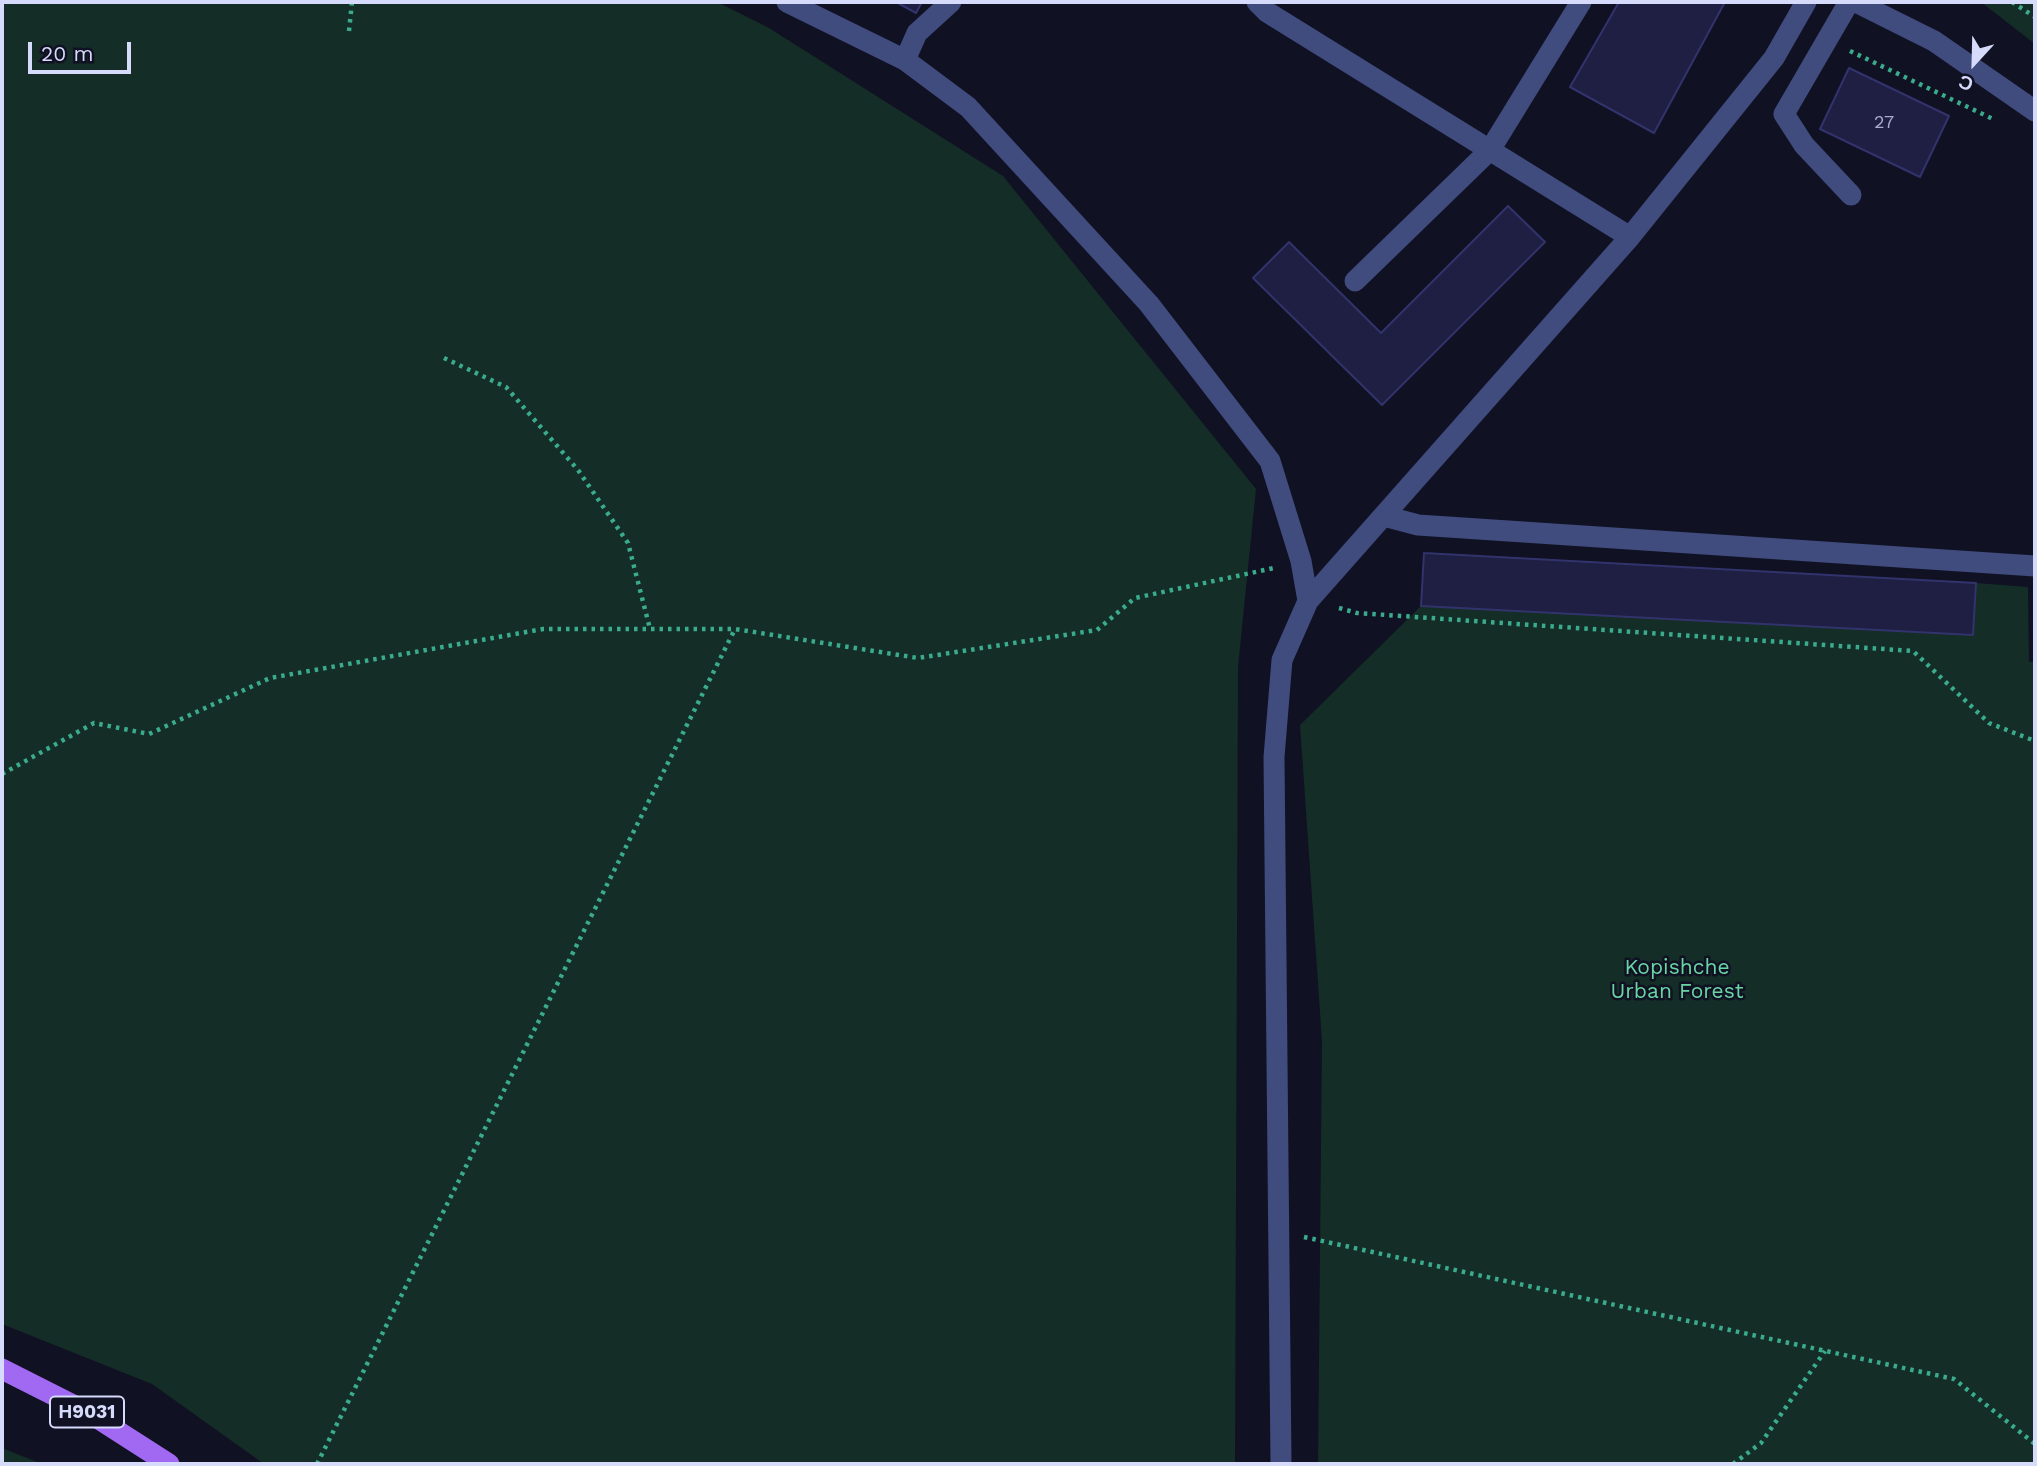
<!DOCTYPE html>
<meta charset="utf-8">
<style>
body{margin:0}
#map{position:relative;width:2037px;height:1466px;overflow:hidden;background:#101123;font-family:"Work Sans",sans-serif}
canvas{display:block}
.frame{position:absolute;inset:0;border:4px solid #d6dafb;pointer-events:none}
.north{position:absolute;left:1939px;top:28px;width:70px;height:70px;-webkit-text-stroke:5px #101123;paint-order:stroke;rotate:202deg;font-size:19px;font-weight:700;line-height:28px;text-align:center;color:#d6dafb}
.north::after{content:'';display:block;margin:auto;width:24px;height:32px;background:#d6dafb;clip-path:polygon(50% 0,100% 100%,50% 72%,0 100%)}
.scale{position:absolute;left:28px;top:42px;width:103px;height:32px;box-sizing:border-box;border:4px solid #d6dafb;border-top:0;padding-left:9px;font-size:21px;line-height:24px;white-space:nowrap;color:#d6dafb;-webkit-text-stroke:5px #101123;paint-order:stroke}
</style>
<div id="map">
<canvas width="2037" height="1466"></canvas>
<div class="frame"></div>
<div class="north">С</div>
<div class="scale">20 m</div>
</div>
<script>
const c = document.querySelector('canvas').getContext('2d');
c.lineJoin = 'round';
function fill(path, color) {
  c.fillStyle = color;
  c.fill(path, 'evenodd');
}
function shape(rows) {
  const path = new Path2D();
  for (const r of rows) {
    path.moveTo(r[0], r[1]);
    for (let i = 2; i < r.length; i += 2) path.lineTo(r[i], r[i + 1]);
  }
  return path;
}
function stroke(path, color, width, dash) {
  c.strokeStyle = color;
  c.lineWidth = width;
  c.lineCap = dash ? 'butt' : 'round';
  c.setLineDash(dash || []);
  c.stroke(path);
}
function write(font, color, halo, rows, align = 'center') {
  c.font = font + ' "Work Sans",sans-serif';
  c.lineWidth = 5;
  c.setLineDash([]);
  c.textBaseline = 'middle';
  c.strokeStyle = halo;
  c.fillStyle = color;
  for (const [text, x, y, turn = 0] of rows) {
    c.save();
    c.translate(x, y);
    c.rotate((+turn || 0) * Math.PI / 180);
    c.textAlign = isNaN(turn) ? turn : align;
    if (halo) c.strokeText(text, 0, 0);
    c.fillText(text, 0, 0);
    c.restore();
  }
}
const green = shape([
 [2,2,717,2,769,28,1003,176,1256,489,1238,667,1235,1464,264,1464,152,1384,2,1324],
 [1981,2,2035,2,2035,44],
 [1976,583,2028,587,2029,662,2035,662,2035,1464,1318,1464,1322,1041,1300,725,1421,606,1973,635],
 [2,1448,42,1464,2,1464]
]);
const building = shape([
 [896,2,922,2,916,13,896,2],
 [1619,2,1725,2,1654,133,1570,87,1619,2],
 [1849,68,1949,116,1920,177,1820,129,1849,68],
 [1508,206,1545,242,1382,405,1253,278,1289,242,1381,333,1508,206],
 [1424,553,1976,583,1973,635,1421,606,1424,553]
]);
const path = shape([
 [2012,2,2035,17],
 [349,31,352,2],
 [1850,51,1993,119],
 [444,358,506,387,578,470,628,543,650,629],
 [1339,608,1357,613,1913,651,1989,723,2035,741],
 [2,774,94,723,149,734,270,678,543,629,735,629,918,658,1097,630,1135,598,1274,568],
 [1304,1237,1954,1379,2035,1444],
 [317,1464,735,629],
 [1733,1464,1761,1443,1825,1351]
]);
const minor = shape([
 [787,2,905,60,968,107,1149,304,1270,461,1301,561,1308,601],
 [1257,2,1267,12,1630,237],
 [1849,2,1784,114,1804,145,1851,195],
 [1856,2,1934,41,2035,111],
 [905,60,917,33,951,2],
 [1355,281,1490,150,1581,2],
 [1384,516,1418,525,2035,566],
 [1281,1464,1274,757,1282,660,1308,601,1630,237,1774,58,1806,2]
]);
const major = shape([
 [2,1369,91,1414,169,1464]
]);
const numberNames = [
 ["27",1884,123]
];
const shields = [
 [87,1412,74]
];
const shieldNames = [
 ["Н9031",87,1412]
];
const parkNames = [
 ["Kopishche",1677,968],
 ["Urban Forest",1677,992]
];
fill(green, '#142d26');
fill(building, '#1e1f42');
stroke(building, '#32336c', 2);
stroke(path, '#3aab8d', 4.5, [3.5, 5]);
stroke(minor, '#404b7e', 21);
stroke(major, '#a168f1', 21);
write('18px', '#a8abcd', null, numberNames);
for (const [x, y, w] of shields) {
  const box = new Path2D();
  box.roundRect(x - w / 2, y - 15.5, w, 31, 5);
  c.fillStyle = '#101123';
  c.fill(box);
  stroke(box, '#d6dafb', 2);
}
write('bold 19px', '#d6dafb', null, shieldNames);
write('21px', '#69d5a3', '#101123', parkNames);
</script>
